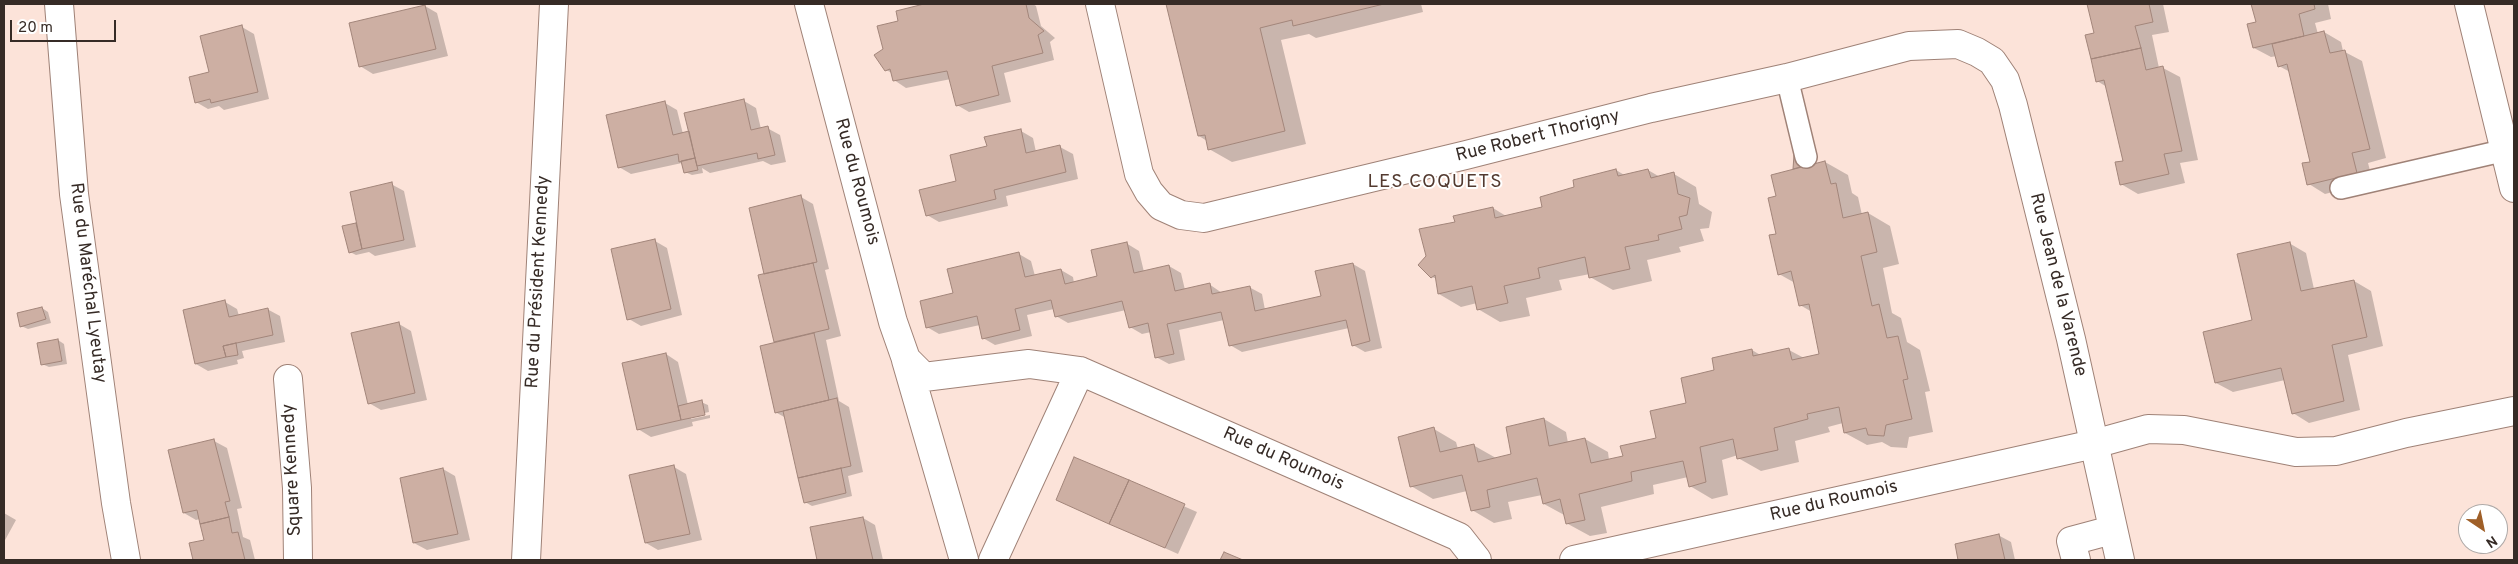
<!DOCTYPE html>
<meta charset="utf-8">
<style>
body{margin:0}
#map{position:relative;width:2518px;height:564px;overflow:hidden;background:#fce3d9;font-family:Overpass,sans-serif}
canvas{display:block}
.frame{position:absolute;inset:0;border:5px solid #362b26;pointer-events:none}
.north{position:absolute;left:2458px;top:504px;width:50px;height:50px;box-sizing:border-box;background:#fff;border:1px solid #afaaa8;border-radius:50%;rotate:146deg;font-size:14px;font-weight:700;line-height:20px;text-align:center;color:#362b26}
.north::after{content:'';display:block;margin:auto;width:18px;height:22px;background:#9f5f28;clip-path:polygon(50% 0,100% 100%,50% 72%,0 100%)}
.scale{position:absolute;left:10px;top:20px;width:106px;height:22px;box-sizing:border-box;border:2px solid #362b26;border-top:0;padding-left:6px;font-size:15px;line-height:18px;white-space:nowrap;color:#362b26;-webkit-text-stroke:4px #fff;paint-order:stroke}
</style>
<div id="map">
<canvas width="2518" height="564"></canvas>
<div class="frame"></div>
<div class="north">N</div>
<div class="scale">20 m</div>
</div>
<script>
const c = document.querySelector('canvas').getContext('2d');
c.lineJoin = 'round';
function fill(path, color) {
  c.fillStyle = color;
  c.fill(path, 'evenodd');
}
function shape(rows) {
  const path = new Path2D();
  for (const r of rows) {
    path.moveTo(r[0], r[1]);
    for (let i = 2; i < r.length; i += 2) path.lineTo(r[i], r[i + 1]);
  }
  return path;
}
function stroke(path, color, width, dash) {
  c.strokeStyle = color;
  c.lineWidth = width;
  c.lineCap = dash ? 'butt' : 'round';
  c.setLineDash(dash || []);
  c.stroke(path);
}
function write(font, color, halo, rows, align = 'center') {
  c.font = font + ' Overpass,sans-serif';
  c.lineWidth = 4;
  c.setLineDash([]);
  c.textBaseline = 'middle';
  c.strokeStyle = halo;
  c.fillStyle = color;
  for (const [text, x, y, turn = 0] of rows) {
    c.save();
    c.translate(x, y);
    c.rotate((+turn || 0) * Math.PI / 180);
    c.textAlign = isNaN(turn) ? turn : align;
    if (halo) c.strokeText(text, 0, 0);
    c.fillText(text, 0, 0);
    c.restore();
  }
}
const shadow = shape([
 [929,4,1033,4,1036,6,1041,26,1055,38,1050,42,1054,60,1004,73,1011,102,969,112,957,105,951,79,906,88,894,80,892,73,886,70,884,50,899,22,897,12],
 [1167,4,1421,4,1423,12,1316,38,1309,34,1281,40,1306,144,1232,162,1209,149,1207,141,1199,136],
 [2088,4,2163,4,2169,32,2152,35,2159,68,2163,68,2180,77,2198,160,2180,163,2185,183,2138,194,2121,184,2124,162,2107,87,2097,81,2095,34],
 [2253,4,2328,4,2331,19,2315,23,2318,34,2324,32,2341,42,2343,51,2362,61,2386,158,2368,163,2373,182,2325,194,2309,184,2312,163,2290,72,2279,66,2277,56,2271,57,2254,48,2257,23],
 [425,6,437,13,448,56,373,74,360,66],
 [242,27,254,34,269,99,224,110,219,106,208,109,196,102,211,73],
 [744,101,756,108,761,129,767,128,780,135,786,162,771,165,763,161,710,173,702,168,703,173,692,175,685,172,682,163,631,174,619,167,665,103,677,110,683,134,690,132],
 [1021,131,1033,138,1036,152,1060,147,1073,154,1078,179,1006,196,1008,206,939,222,927,215,989,147],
 [1811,159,1818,164,1825,162,1848,175,1852,193,1858,197,1862,215,1868,213,1890,226,1899,264,1883,268,1892,313,1901,318,1907,342,1920,350,1930,391,1925,392,1933,432,1909,437,1907,448,1891,447,1882,442,1867,445,1845,433,1843,423,1828,427,1830,432,1795,441,1799,462,1761,471,1738,458,1738,455,1722,460,1728,495,1712,499,1690,486,1688,477,1653,485,1654,494,1601,507,1607,533,1590,536,1568,524,1566,516,1544,504,1542,495,1508,502,1512,519,1494,523,1472,510,1467,491,1433,499,1411,486,1434,429,1456,442,1458,449,1473,445,1496,458,1513,455,1544,419,1566,432,1568,443,1585,439,1608,452,1609,460,1624,457,1657,439,1716,371,1752,350,1762,356,1789,350,1804,358,1821,355,1812,312,1800,305,1795,283,1779,274,1778,197,1797,169,1794,168],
 [1616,170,1626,176,1648,170,1660,177,1674,174,1696,187,1699,204,1712,212,1709,228,1700,229,1704,241,1679,247,1681,252,1647,260,1652,281,1613,290,1590,277,1590,274,1559,280,1562,290,1526,298,1530,316,1500,322,1478,309,1477,303,1461,307,1439,294,1437,279,1432,277,1456,223,1493,208,1506,216,1544,208,1576,188],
 [391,184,404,191,416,247,375,256,369,252,356,255,350,252,356,224,358,226],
 [801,197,813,204,829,269,825,270,841,336,826,340,839,401,849,407,863,472,848,476,852,496,812,506,805,502,786,418,777,413,776,343,760,276,766,275],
 [655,241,667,248,682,315,641,326,629,319],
 [1126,243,1139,251,1144,272,1169,266,1181,273,1185,290,1209,284,1222,293,1249,287,1262,294,1265,310,1322,297,1353,264,1365,271,1382,348,1365,352,1353,345,1349,328,1242,352,1230,345,1224,320,1179,330,1185,360,1169,364,1156,357,1151,332,1142,334,1130,327,1126,310,1068,323,1056,316,1054,309,1027,315,1032,336,995,345,983,338,980,325,939,334,927,327,955,294,1019,254,1031,261,1035,276,1061,270,1073,277,1074,283,1099,277],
 [2289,243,2306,253,2314,289,2354,281,2371,291,2383,346,2348,355,2360,410,2309,423,2293,413,2285,380,2233,392,2216,383,2254,321],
 [225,302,237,309,239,316,267,309,280,316,285,342,242,351,244,358,237,360,238,364,208,371,196,364],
 [42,308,48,312,51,323,28,329,21,326],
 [399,324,411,331,427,400,381,410,369,403],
 [58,340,64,344,67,364,49,367,42,364],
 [666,354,678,362,688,405,701,402,708,405,709,412,691,416,691,419,710,415,710,418,692,422,693,426,651,437,638,429],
 [214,441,227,448,242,508,237,509,243,537,250,540,255,560,195,560,191,544,206,541,200,519,196,520,184,513],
 [1074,458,1197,512,1178,554,1057,500],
 [674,467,686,474,702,540,658,550,646,543],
 [443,469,455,476,470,540,427,550,414,543],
 [4,513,16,520,4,542],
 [863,518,875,525,883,560,818,560,811,528],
 [1998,535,2011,542,2015,560,1959,560,1956,545]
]);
const building = shape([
 [924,4,1026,4,1029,18,1044,31,1038,35,1043,53,992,66,999,95,956,106,947,71,893,81,890,69,885,71,874,55,883,49,877,26,898,21,896,11,924,4],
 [1166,4,1384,4,1293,26,1292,20,1260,28,1285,131,1208,150,1205,135,1198,136,1166,4],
 [2087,4,2149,4,2153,22,2135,26,2141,48,2091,59,2085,35,2094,33,2087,4],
 [2251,4,2314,4,2315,9,2299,14,2304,36,2253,48,2247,24,2256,22,2251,4],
 [425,5,436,49,359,67,349,23,425,5],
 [242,25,258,92,211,103,210,99,195,103,189,77,209,72,200,36,242,25],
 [2324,31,2330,53,2345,50,2370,149,2352,153,2357,173,2307,185,2302,163,2310,162,2287,64,2278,67,2272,44,2324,31],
 [2141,48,2146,70,2163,66,2182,151,2164,154,2169,174,2120,185,2115,162,2123,161,2104,80,2096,82,2091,59,2141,48],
 [744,99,751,130,768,126,775,155,758,159,757,153,697,166,684,113,744,99],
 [665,101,673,135,689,131,695,158,679,162,678,154,618,168,606,115,665,101],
 [1021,129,1026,153,1060,145,1066,172,994,190,996,199,926,216,919,190,956,181,950,155,987,146,984,137,1021,129],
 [1794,155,1812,158,1812,164,1793,169,1794,155],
 [695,158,698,170,684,173,681,161,695,158],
 [1825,161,1831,184,1836,183,1843,218,1868,212,1877,252,1861,256,1872,306,1879,304,1887,338,1898,336,1908,379,1903,380,1912,419,1886,425,1884,436,1868,435,1866,428,1844,433,1839,407,1807,414,1808,419,1774,428,1778,450,1737,459,1733,439,1700,447,1706,482,1689,487,1683,461,1631,472,1632,481,1579,494,1585,520,1566,524,1560,499,1543,504,1537,478,1487,490,1490,507,1471,511,1462,475,1410,487,1398,437,1434,427,1440,452,1474,444,1478,462,1511,454,1506,427,1544,418,1549,446,1585,438,1591,463,1623,456,1620,446,1656,438,1650,411,1686,403,1681,378,1714,370,1712,358,1752,349,1753,356,1789,348,1792,360,1819,354,1809,304,1799,306,1791,271,1778,275,1769,235,1776,234,1768,198,1776,196,1771,175,1825,161],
 [1616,169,1618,176,1648,169,1651,178,1674,172,1678,194,1690,198,1687,215,1679,217,1682,229,1658,235,1659,240,1625,247,1630,269,1589,278,1585,257,1538,268,1540,278,1504,286,1508,303,1477,310,1472,286,1438,294,1435,275,1431,278,1418,265,1426,256,1419,229,1455,222,1453,216,1493,207,1495,218,1542,207,1540,197,1574,187,1573,180,1616,169],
 [392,182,404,240,362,249,350,192,392,182],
 [801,195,817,262,764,274,749,208,801,195],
 [356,223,362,249,349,253,342,226,356,223],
 [655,239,671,309,627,320,611,249,655,239],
 [1127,242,1134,273,1169,265,1175,291,1210,283,1212,294,1250,286,1255,311,1321,296,1315,271,1353,263,1370,341,1352,346,1346,320,1229,346,1221,312,1167,324,1174,354,1155,358,1148,323,1129,328,1122,301,1055,317,1051,300,1015,309,1020,330,982,339,977,316,926,328,920,301,953,293,947,269,1019,252,1025,277,1061,269,1065,284,1097,276,1091,250,1127,242],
 [2290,242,2301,291,2354,280,2367,337,2332,345,2344,401,2292,414,2281,368,2215,383,2203,332,2252,320,2237,254,2290,242],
 [813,263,829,329,774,342,758,275,813,263],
 [225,300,229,317,268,308,273,335,223,346,226,357,195,364,183,310,225,300],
 [42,307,46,319,20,327,17,313,42,307],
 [399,322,415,393,368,404,351,333,399,322],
 [814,333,829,400,775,413,760,346,814,333],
 [58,339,62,361,41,365,37,343,58,339],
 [236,343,238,355,226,357,223,346,236,343],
 [666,353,681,420,637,430,622,363,666,353],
 [837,398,851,466,798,478,783,411,837,398],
 [702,400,705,415,681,420,678,406,702,400],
 [214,439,230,501,225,502,229,517,200,524,197,510,183,513,168,450,214,439],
 [1074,457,1129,480,1109,524,1056,500,1074,457],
 [674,465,690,534,645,543,629,475,674,465],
 [443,468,458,534,413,543,400,478,443,468],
 [841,468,846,493,804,503,798,478,841,468],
 [1129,480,1185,504,1165,548,1109,524,1129,480],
 [229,517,232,533,238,532,245,560,193,560,189,543,204,540,200,524,229,517],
 [863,517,873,560,817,560,810,527,863,517],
 [1999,534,2005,560,1958,560,1955,544,1999,534],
 [1224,552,1243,560,1220,560,1224,552]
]);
const service = shape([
 [1787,78,1806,157],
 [2341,188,2506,150]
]);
const minor = shape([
 [59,4,74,194,116,503,126,560],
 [809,4,893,322,906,359,924,377,1029,364,1080,371,1459,537,1477,560],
 [1100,4,1139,174,1149,192,1161,206,1181,215,1204,218,1466,155,1651,108,1787,78,1909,46,1958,44,1977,52,1992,61,2005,80,2013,105,2071,339,2120,560],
 [2469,4,2514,188],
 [906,360,964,560],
 [288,379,297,488,298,560],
 [526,560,554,4],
 [993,560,1080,371],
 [1574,560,2094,444,2148,429,2184,430,2296,452,2336,451,2406,433,2514,411],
 [2076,560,2071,541,2112,530]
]);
const streetNames = [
 ["Rue Robert Thorigny",1538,137,-14],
 ["Rue du Roumois",856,182,75],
 ["Rue du Président Kennedy",539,282,-87],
 ["Rue du Maréchal Lyeutay",87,283,83],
 ["Rue Jean de la Varende",2057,285,76],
 ["Rue du Roumois",1283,460,24],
 ["Square Kennedy",293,470,-93],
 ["Rue du Roumois",1834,502,-13]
];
const neighbourhoodNames = [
 ["LES COQUETS",1435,183]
];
fill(shadow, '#0003');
fill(building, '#cdafa3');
stroke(building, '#a2857a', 1);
stroke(service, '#9f8277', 24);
stroke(minor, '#9f8277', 30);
stroke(service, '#fff', 21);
stroke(minor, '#fff', 28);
write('18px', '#362b26', '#fff', streetNames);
c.letterSpacing = '1px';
write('19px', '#533a30', '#fff', neighbourhoodNames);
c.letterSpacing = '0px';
</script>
